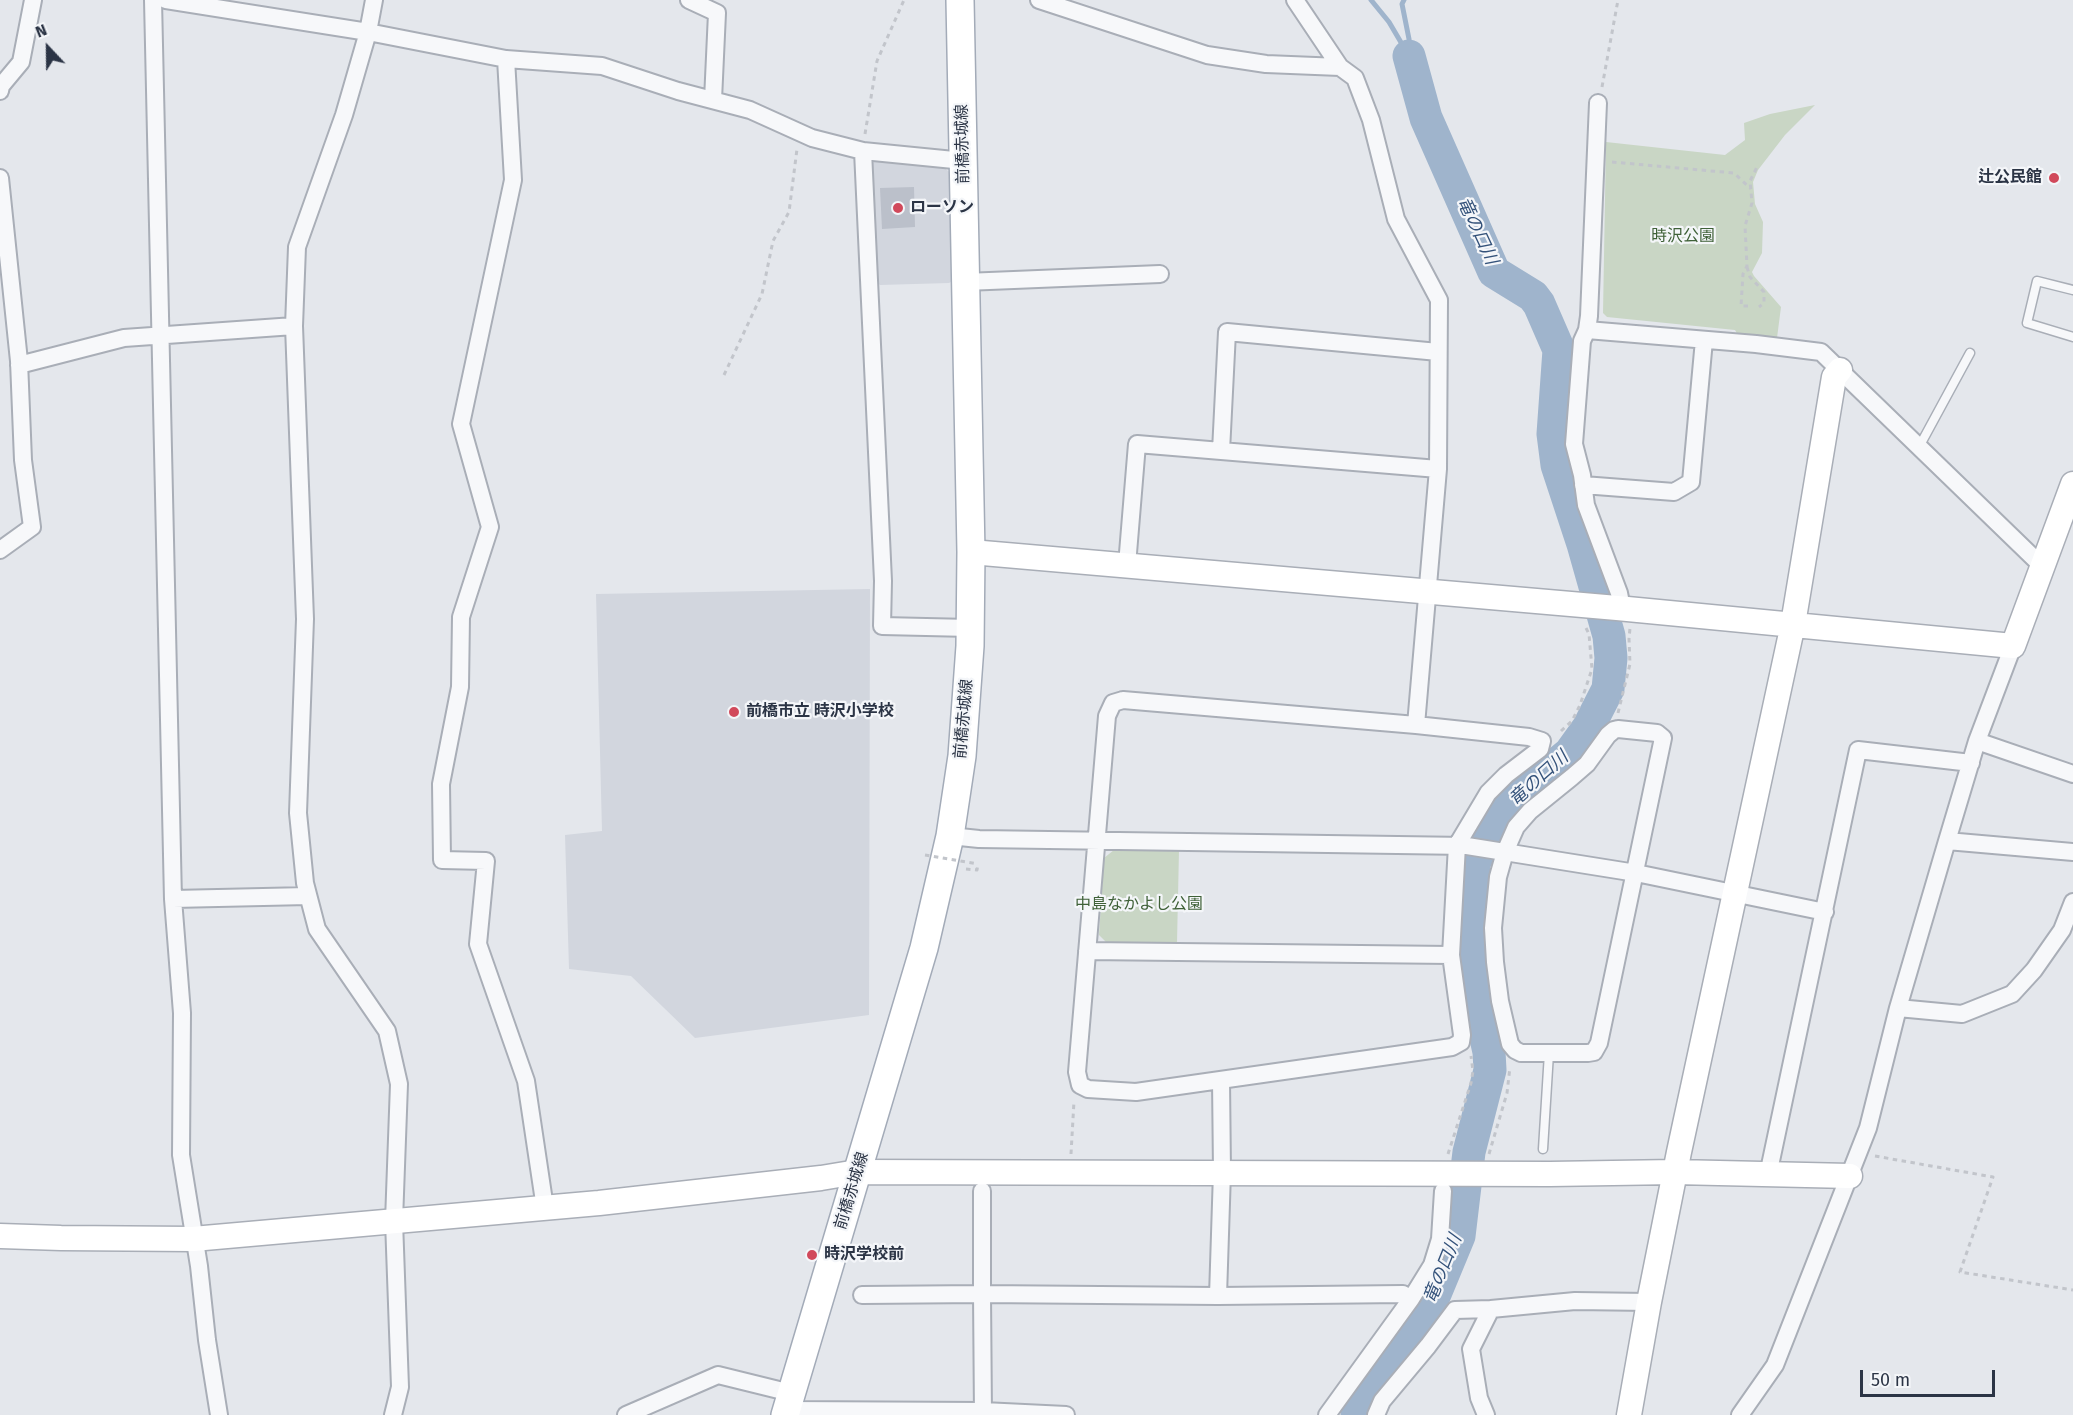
<!DOCTYPE html>
<meta charset="utf-8">
<style>
body{margin:0}
#map{position:relative;width:2073px;height:1415px;overflow:hidden;background:#e4e7ec;font-family:"Fira Sans",sans-serif}
canvas{display:block}
.north{position:absolute;left:18px;top:18px;width:60px;height:60px;-webkit-text-stroke:4px #f4f6f9;paint-order:stroke;rotate:338deg;font-size:16px;font-weight:700;line-height:24px;text-align:center;color:#2b3445}
.north::after{content:'';display:block;margin:auto;width:21px;height:27px;background:#2b3445;clip-path:polygon(50% 0,100% 100%,50% 72%,0 100%)}
.scale{position:absolute;left:1860px;top:1370px;width:135px;height:27px;box-sizing:border-box;border:3px solid #2b3445;border-top:0;padding-left:8px;font-size:18px;line-height:21px;white-space:nowrap;color:#2b3445;-webkit-text-stroke:4px #f4f6f9;paint-order:stroke}
</style>
<div id="map">
<canvas width="2073" height="1415"></canvas>
<div class="north">N</div>
<div class="scale">50 m</div>
</div>
<script>
const c = document.querySelector('canvas').getContext('2d');
c.lineJoin = 'round';
function fill(path, color) {
  c.fillStyle = color;
  c.fill(path, 'evenodd');
}
function shape(rows) {
  const path = new Path2D();
  for (const r of rows) {
    path.moveTo(r[0], r[1]);
    for (let i = 2; i < r.length; i += 2) path.lineTo(r[i], r[i + 1]);
  }
  return path;
}
function stroke(path, color, width, dash) {
  c.strokeStyle = color;
  c.lineWidth = width;
  c.lineCap = dash ? 'butt' : 'round';
  c.setLineDash(dash || []);
  c.stroke(path);
}
function write(font, color, halo, rows, align = 'center') {
  c.font = font + ' "Fira Sans","Noto Sans JP",sans-serif';
  c.lineWidth = 4.5;
  c.setLineDash([]);
  c.textBaseline = 'middle';
  c.strokeStyle = halo;
  c.fillStyle = color;
  for (const [text, x, y, turn = 0] of rows) {
    c.save();
    c.translate(x, y);
    c.rotate((+turn || 0) * Math.PI / 180);
    c.textAlign = isNaN(turn) ? turn : align;
    if (halo) c.strokeText(text, 0, 0);
    c.fillText(text, 0, 0);
    c.restore();
  }
}
const built = shape([
 [876,160,941,165,953,175,956,279,949,283,880,285,873,279,870,166],
 [870,589,869,1015,695,1038,631,976,569,969,565,835,602,831,596,594]
]);
const green = shape([
 [1815,105,1785,135,1758,170,1753,182,1755,204,1763,222,1762,253,1752,272,1754,276,1781,307,1777,338,1738,335,1735,330,1607,317,1603,313,1606,142,1725,155,1745,140,1744,123,1770,114],
 [1114,850,1179,850,1177,943,1107,943,1099,935,1104,858]
]);
const stream = shape([
 [1371,0,1389,22,1409,56],
 [1404,0,1402,4,1409,39,1409,54]
]);
const river = shape([
 [1357,1415,1370,1385,1415,1329,1430,1306,1459,1236,1469,1152,1490,1070,1489,1052,1476,993,1472,903,1474,863,1490,832,1514,799,1570,753,1588,728,1608,689,1611,658,1609,636,1583,544,1557,465,1553,434,1559,350,1539,304,1533,296,1494,272,1426,118,1409,56]
]);
const building = shape([
 [914,187,915,227,882,229,880,188]
]);
const path = shape([
 [1602,87,1618,0],
 [865,134,877,61,904,0],
 [1612,162,1734,173,1751,189],
 [1747,267,1750,277,1764,292,1764,303,1759,307],
 [1748,306,1741,306,1743,274,1747,266,1745,226,1752,203,1750,181,1758,165],
 [724,375,762,294,773,241,789,212,797,149],
 [1618,713,1630,664,1629,639,1630,628],
 [1561,731,1572,721,1580,705,1592,669,1589,634,1585,626],
 [966,869,977,870,978,864],
 [1071,1154,1074,1101],
 [1448,1154,1471,1083,1473,1071,1471,1056],
 [1489,1154,1507,1093,1510,1067],
 [1875,1156,1993,1177,1960,1272,2073,1290]
]);
const lane = shape([
 [2073,290,2037,281,2027,323,2073,337],
 [1919,447,1970,353],
 [1543,1149,1549,1053]
]);
const street = shape([
 [153,0,173,899,182,1013,181,1155,199,1266,207,1340,219,1415],
 [166,0,368,32,506,59,602,66,678,91,750,110,812,138,863,151,964,161],
 [374,0,368,32,344,115,297,247,294,326,305,619,298,813,305,883,317,929,387,1031,399,1084,394,1221,400,1387,393,1415],
 [689,0,717,13,713,100],
 [1039,0,1207,55,1266,64,1340,67,1355,78,1371,120,1396,219,1439,300,1438,469,1416,725],
 [1295,0,1340,67],
 [506,59,513,180,461,424,490,527,461,617,460,687,441,784,442,860,486,861,478,944,526,1081,545,1208],
 [0,91,1,86,21,62,33,0],
 [1598,103,1589,316,1587,330,1582,341,1574,444,1582,475,1586,505,1619,593,1622,608],
 [863,151,883,581,882,626,970,628],
 [0,178,19,361,23,460,32,527,0,550],
 [965,282,1160,274],
 [1587,330,1756,344,1821,352,2042,566],
 [19,365,124,338,294,326],
 [1221,451,1227,332,1438,352],
 [1583,485,1674,492,1691,482,1704,340],
 [1127,565,1137,444,1438,469],
 [1123,700,1416,725,1529,737,1542,741,1540,749,1506,775,1488,793,1457,845,1451,955,1462,1035,1461,1042,1452,1047,1136,1092,1088,1089,1080,1085,1077,1072,1107,716,1113,703,1123,700],
 [1618,729,1657,733,1663,738,1599,1043,1594,1052,1588,1053,1521,1053,1515,1050,1510,1044,1500,1001,1495,962,1493,928,1498,877,1505,852,1516,827,1530,811,1572,777,1587,764,1608,735,1614,730,1618,729],
 [1977,741,2073,774],
 [950,836,979,839,1467,846,1636,873,1825,912],
 [1947,841,2073,852],
 [173,899,308,896],
 [1087,951,1451,955],
 [1898,1008,1962,1014,2012,994,2034,970,2062,930,2073,902],
 [1768,1175,1858,750,1971,763],
 [862,1295,982,1294,982,1191],
 [1218,1296,1222,1172,1221,1080],
 [1491,1309,1575,1301,1649,1302],
 [787,1410,983,1411,1066,1415],
 [626,1415,718,1375,791,1393],
 [983,1415,982,1294,1218,1296,1403,1294,1411,1299],
 [1327,1415,1411,1299,1432,1265,1440,1239,1443,1191],
 [1376,1415,1382,1401,1428,1346,1455,1310,1491,1309,1471,1349,1479,1398,1486,1415],
 [1740,1415,1775,1365,1868,1128,1898,1008,1947,841,1977,741,2013,646]
]);
const secondary = shape([
 [971,552,1617,608,2013,646,2073,484],
 [0,1236,61,1238,193,1239,599,1203,821,1178,857,1172,1550,1174,1675,1172,1850,1176],
 [1629,1415,1649,1302,1679,1152,1793,624,1834,377,1840,370]
]);
const primary = shape([
 [785,1415,924,948,950,836,962,756,970,646,971,552,960,0]
]);
const pathBridge = shape([
 [925,855,978,864]
]);
const markers = [
 [2054,178,6,"#d1495b"],
 [898,208,6,"#d1495b"],
 [734,712,6,"#d1495b"],
 [812,1255,6,"#d1495b"]
];
const streetNames = [
 ["前橋赤城線",963,144,-91],
 ["前橋赤城線",964,719,-85],
 ["前橋赤城線",852,1191,-73]
];
const poiNames = [
 ["辻公民館",2042,178,"right"],
 ["ローソン",910,208],
 ["前橋市立 時沢小学校",746,712],
 ["時沢学校前",824,1255]
];
const parkNames = [
 ["時沢公園",1683,237],
 ["中島なかよし公園",1139,905]
];
const waterNames = [
 ["竜の口川",1477,231,65],
 ["竜の口川",1539,779,-42],
 ["竜の口川",1443,1269,-68]
];
fill(built, '#d2d6de');
fill(green, '#c9d6c5');
stroke(stream, '#9fb4cc', 5);
stroke(river, '#9fb4cc', 33);
fill(building, '#bbc0ca');
stroke(lane, '#a9aeb7', 11);
stroke(street, '#a9aeb7', 20);
stroke(secondary, '#a9aeb7', 27);
stroke(primary, '#a3abb8', 30);
stroke(path, '#c2c5cb', 3, [4.5, 4.5]);
stroke(lane, '#f7f8fa', 8);
stroke(street, '#f7f8fa', 16);
stroke(secondary, '#fff', 24);
stroke(primary, '#fff', 27);
stroke(pathBridge, '#c2c5cb', 3, [4.5, 4.5]);
for (const [x, y, r, color] of markers) {
  const dot = new Path2D();
  dot.arc(x, y, r, 0, 2 * Math.PI);
  c.fillStyle = color;
  c.fill(dot);
  stroke(dot, '#f4f6f9', 2);
}
write('16px', '#2b3445', '#f4f6f9', streetNames);
write('bold 16px', '#2b3445', '#f4f6f9', poiNames, 'left');
write('16px', '#3f6138', '#f4f6f9', parkNames);
write('italic 18px', '#34527a', '#f4f6f9', waterNames);
</script>
